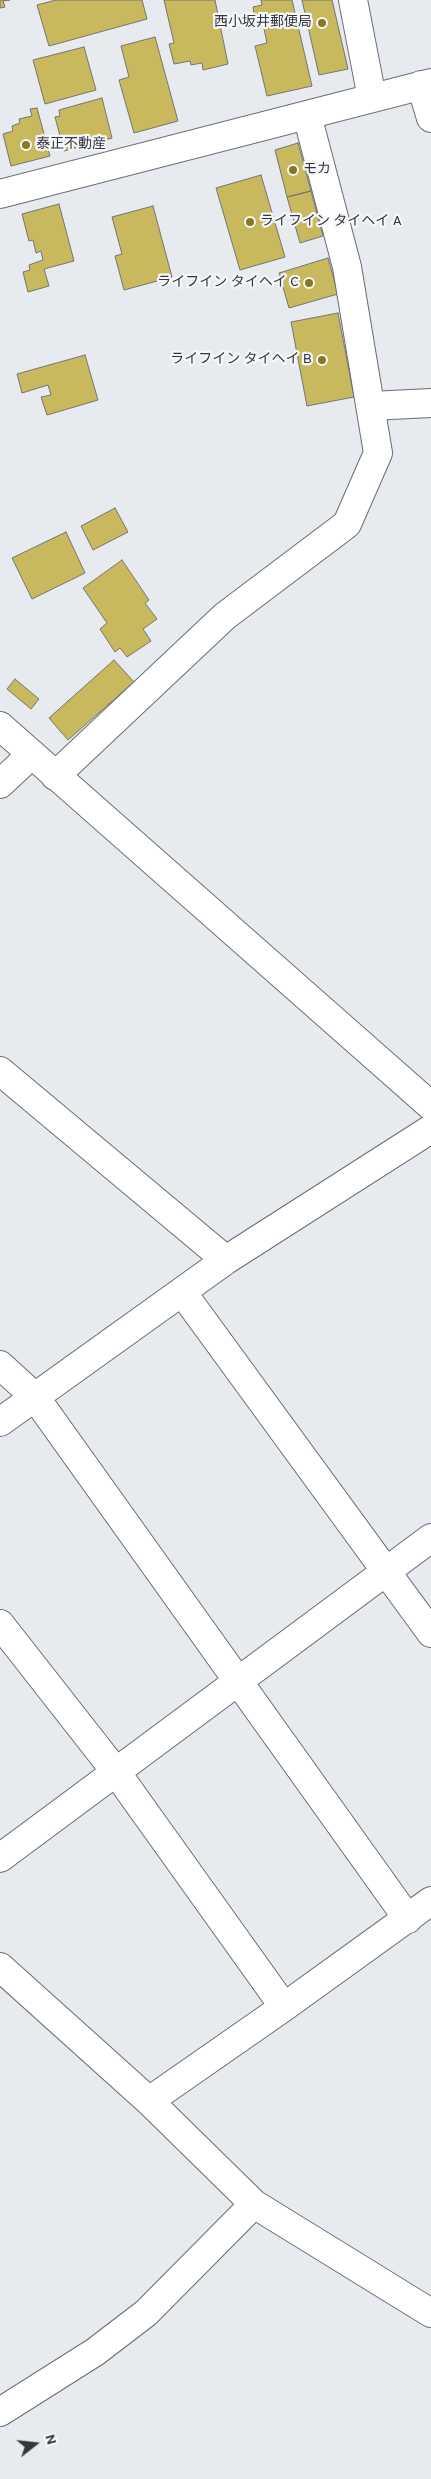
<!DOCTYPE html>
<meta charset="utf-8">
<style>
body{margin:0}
#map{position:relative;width:431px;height:2479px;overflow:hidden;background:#e7eaee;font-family:Overpass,sans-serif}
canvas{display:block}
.north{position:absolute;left:10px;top:2419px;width:50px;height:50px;-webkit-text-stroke:4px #f5f7fc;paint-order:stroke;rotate:74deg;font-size:14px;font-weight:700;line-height:20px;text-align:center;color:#353637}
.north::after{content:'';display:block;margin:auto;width:18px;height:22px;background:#353637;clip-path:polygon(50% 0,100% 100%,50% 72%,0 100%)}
</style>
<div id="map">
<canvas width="431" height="2479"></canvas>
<div class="north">N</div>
</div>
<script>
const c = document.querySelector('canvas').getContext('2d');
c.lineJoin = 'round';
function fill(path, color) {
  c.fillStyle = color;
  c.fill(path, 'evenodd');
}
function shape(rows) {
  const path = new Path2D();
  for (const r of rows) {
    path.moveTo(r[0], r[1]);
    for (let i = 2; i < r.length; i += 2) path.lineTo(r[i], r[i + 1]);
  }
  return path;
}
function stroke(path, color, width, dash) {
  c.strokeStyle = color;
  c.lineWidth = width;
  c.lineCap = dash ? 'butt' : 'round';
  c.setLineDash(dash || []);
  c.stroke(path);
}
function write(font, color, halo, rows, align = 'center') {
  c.font = font + ' Overpass,"Noto Sans JP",sans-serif';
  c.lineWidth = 4.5;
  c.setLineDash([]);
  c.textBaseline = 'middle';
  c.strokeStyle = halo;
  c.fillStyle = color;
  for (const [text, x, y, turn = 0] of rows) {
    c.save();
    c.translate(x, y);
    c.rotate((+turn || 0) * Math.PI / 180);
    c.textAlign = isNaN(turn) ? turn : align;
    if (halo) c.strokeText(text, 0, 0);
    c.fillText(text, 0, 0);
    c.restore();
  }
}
const building = shape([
 [0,0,10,0,3,1,5,7,0,8,0,0],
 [56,0,142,0,147,19,49,46,37,5,56,0],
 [164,0,215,0,228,64,203,70,202,63,191,65,190,61,174,64,169,44,174,43,164,0],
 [261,0,292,0,312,86,267,96,255,46,267,43,262,19,255,20,253,7,262,5,261,0],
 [302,0,332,0,348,69,319,75,302,0],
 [155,37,178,121,134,133,119,80,129,77,121,46,155,37],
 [84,47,96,90,45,104,33,60,84,47],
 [102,98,112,138,64,151,55,117,60,116,59,110,102,98],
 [37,108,50,156,11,166,3,134,13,131,12,126,20,123,19,119,32,116,30,109,37,108],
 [298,143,311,191,287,197,275,150,298,143],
 [261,175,285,257,240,270,216,188,261,175],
 [311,191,323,236,300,243,287,197,311,191],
 [59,204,74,261,44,269,49,286,28,292,23,272,30,270,29,265,43,260,41,251,36,253,33,240,29,241,22,214,59,204],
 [153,206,172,277,124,290,115,256,122,254,112,217,153,206],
 [328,258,338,294,289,308,279,273,328,258],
 [338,313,354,397,307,406,291,322,338,313],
 [85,355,98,400,47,415,41,397,51,395,48,385,22,393,17,374,85,355],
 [115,508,128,532,93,550,81,526,115,508],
 [66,532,85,573,32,599,12,558,66,532],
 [122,560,149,600,145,603,157,619,143,629,151,641,127,657,120,648,115,652,100,629,107,623,83,588,122,560],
 [114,660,134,682,68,740,49,718,114,660],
 [15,679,39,699,31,709,7,689,15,679]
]);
const minor = shape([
 [353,0,372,98],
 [421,85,431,118],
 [0,194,431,83],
 [371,406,431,403],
 [0,726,431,1106],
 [55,776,225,616,347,524,378,453,347,267,307,115],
 [0,784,32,754],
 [0,1071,226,1260],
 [182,1292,431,1633],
 [0,1365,35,1397,408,1919],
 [0,1422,226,1260,431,1129],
 [0,1624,116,1772,284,2007],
 [0,1858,431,1538],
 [0,1967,149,2101,254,2204,431,2313],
 [149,2101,284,2007,431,1901],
 [0,2412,95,2352,146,2313,254,2204]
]);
const markers = [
 [322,23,5,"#88781d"],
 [26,145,5,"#88781d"],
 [293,170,5,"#88781d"],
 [250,222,5,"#88781d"],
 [309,283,5,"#88781d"],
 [322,360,5,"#88781d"]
];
const poiNames = [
 ["西小坂井郵便局",312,23],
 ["泰正不動産",36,145,"left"],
 ["モカ",303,170,"left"],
 ["ライフイン タイヘイ A",260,222,"left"],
 ["ライフイン タイヘイ C",299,283],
 ["ライフイン タイヘイ B",312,360]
];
fill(building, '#c8b85e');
stroke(building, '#757570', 1);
stroke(minor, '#6a6c70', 30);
stroke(minor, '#fff', 28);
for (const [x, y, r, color] of markers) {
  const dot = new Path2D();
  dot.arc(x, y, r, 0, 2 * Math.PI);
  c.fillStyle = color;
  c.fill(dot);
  stroke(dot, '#f5f7fc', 2);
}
write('14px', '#353637', '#f5f7fc', poiNames, 'right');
</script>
